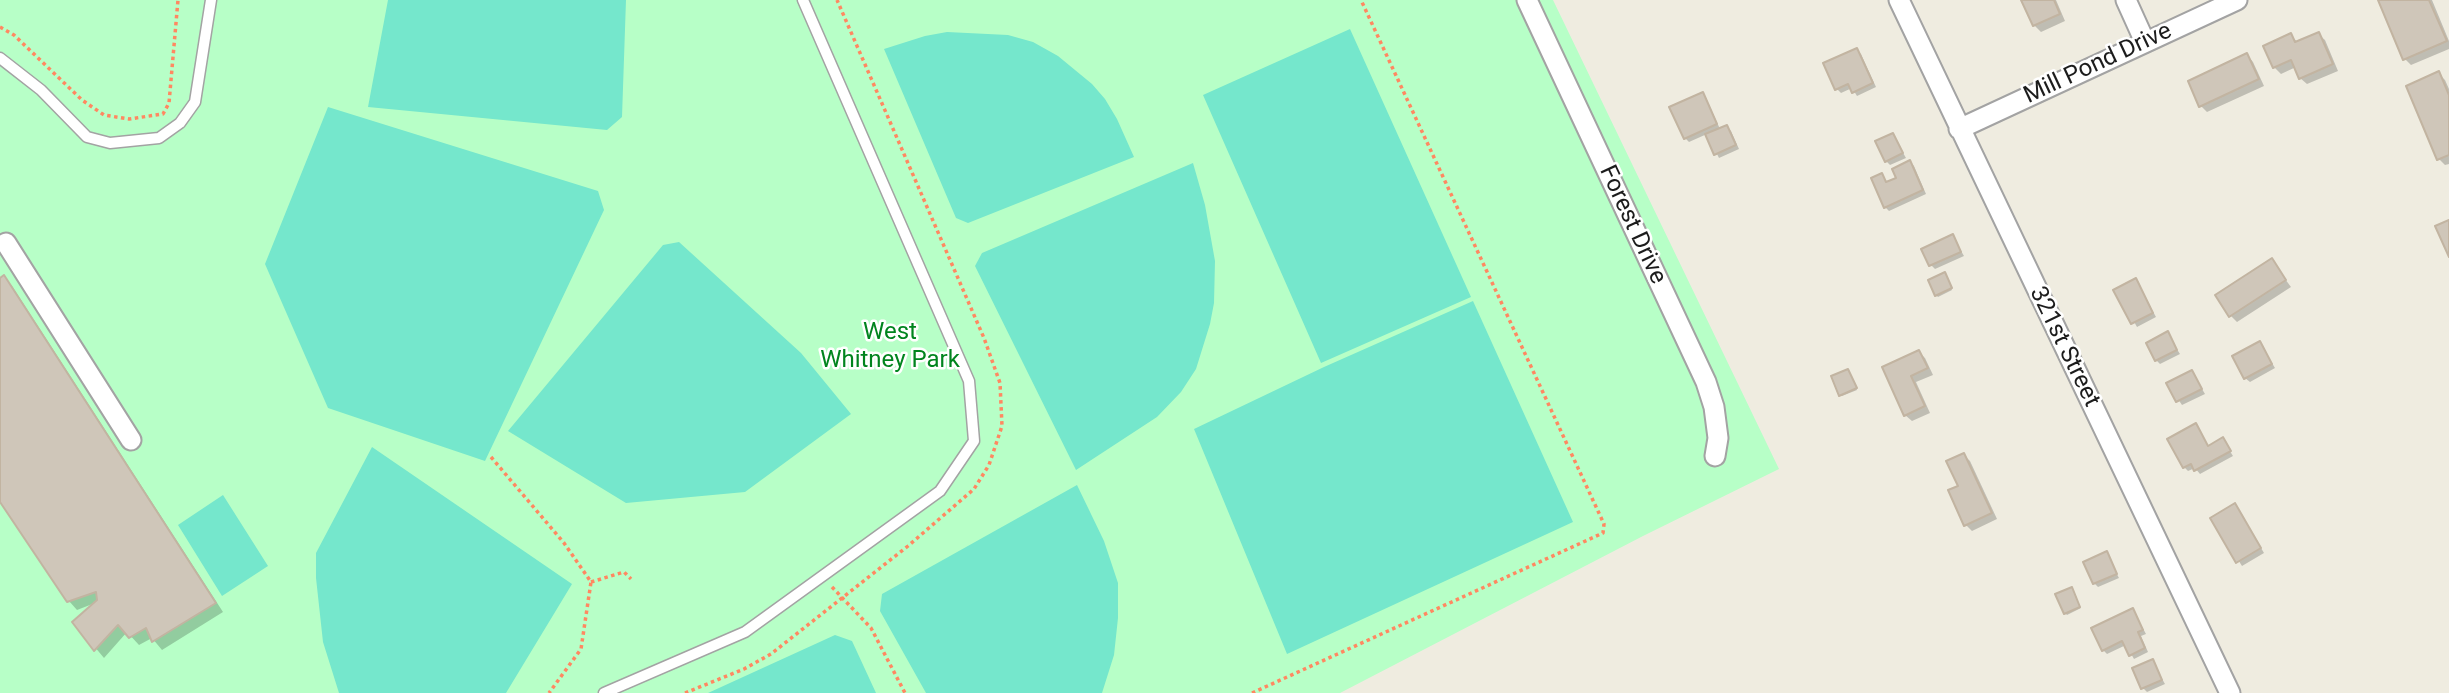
<!DOCTYPE html>
<style>
body{margin:0}
canvas{display:block;background:#efece0}
</style>
<canvas width="2449" height="693"></canvas>
<script>
const c = document.querySelector('canvas').getContext('2d');
c.lineJoin = 'round';
function fill(path, color) {
  c.fillStyle = color;
  c.fill(path, 'evenodd');
}
function shape(rows) {
  const path = new Path2D();
  for (const r of rows) {
    path.moveTo(r[0], r[1]);
    for (let i = 2; i < r.length; i += 2) path.lineTo(r[i], r[i + 1]);
  }
  return path;
}
function stroke(path, color, width, dash) {
  c.strokeStyle = color;
  c.lineWidth = width;
  c.lineCap = dash ? 'butt' : 'round';
  c.setLineDash(dash || []);
  c.stroke(path);
}
function write(font, color, halo, rows, align = 'center') {
  c.font = font + ' Roboto,sans-serif';
  c.lineWidth = 5;
  c.setLineDash([]);
  c.textBaseline = 'middle';
  c.strokeStyle = halo;
  c.fillStyle = color;
  for (const [text, x, y, turn = 0] of rows) {
    c.save();
    c.translate(x, y);
    c.rotate((+turn || 0) * Math.PI / 180);
    c.textAlign = isNaN(turn) ? turn : align;
    if (halo) c.strokeText(text, 0, 0);
    c.fillText(text, 0, 0);
    c.restore();
  }
}
const park = shape([
 [0,0,1553,0,1779,469,1643,536,1340,693,0,693]
]);
const pitch = shape([
 [388,0,626,0,622,117,607,130,368,107],
 [1350,29,1471,297,1321,363,1203,95],
 [947,32,1008,35,1033,42,1058,56,1092,84,1105,99,1117,119,1134,157,968,223,956,218,884,49,925,36],
 [328,107,598,191,604,210,485,461,328,408,265,264],
 [1193,163,1205,205,1215,261,1214,303,1210,324,1196,369,1181,392,1157,417,1076,470,975,266,982,253],
 [679,242,801,353,851,414,745,492,626,503,508,431,663,245],
 [1473,301,1573,522,1287,654,1194,429,1324,367],
 [372,447,572,584,506,693,339,693,323,642,316,578,316,553],
 [1077,485,1104,541,1118,583,1118,618,1114,655,1102,693,926,693,880,611,882,594],
 [223,495,268,566,222,596,178,525],
 [835,635,852,641,876,693,708,693]
]);
const shadow = shape([
 [2023,0,2056,0,2065,21,2041,32,2034,25],
 [2380,0,2432,0,2449,41,2449,49,2411,65,2405,59],
 [2318,34,2325,40,2338,71,2307,84,2300,78,2296,67,2281,74,2274,67,2291,35,2298,43],
 [1857,50,1861,54,1876,87,1857,96,1852,88,1841,93,1837,89],
 [2247,55,2253,62,2264,86,2207,112,2201,106],
 [2439,74,2445,80,2449,89,2449,164,2445,165,2439,159],
 [1702,94,1706,98,1720,129,1727,127,1731,131,1739,149,1719,158,1707,134,1689,142,1685,138],
 [1893,135,1906,158,1890,165,1886,161],
 [1910,162,1914,166,1926,194,1889,211,1885,207,1882,175,1888,183,1898,179],
 [1953,237,1964,256,1935,269,1931,265],
 [2271,260,2291,287,2237,322,2231,316],
 [1946,276,1952,290,1938,297,1936,295],
 [3,278,12,286,223,612,162,650,152,638,139,645,127,632,104,658,74,622,95,603,77,610,69,601,0,499,0,280],
 [2136,280,2156,317,2137,327,2116,290],
 [2167,334,2180,354,2160,364,2156,360],
 [2260,343,2275,368,2250,382,2245,378],
 [1919,352,1925,358,1933,375,1916,382,1930,413,1912,421,1905,415,1884,368],
 [1849,372,1857,390,1842,396,1841,395],
 [2192,372,2205,394,2182,405,2168,384],
 [2195,426,2209,447,2223,440,2233,456,2200,474,2195,468,2188,471,2184,467],
 [1964,455,1970,461,1997,519,1972,531,1966,525,1960,486],
 [2239,510,2264,553,2242,566,2212,519],
 [2106,553,2119,578,2098,587,2094,583],
 [2072,589,2081,608,2067,615,2065,613],
 [2133,610,2146,634,2141,636,2148,652,2134,659,2126,645,2107,654,2103,650],
 [2152,661,2165,684,2147,692,2143,688]
]);
const building = shape([
 [2021,0,2054,0,2060,14,2033,26,2021,0],
 [2378,0,2429,0,2447,41,2403,60,2378,0],
 [2319,32,2333,64,2299,79,2291,60,2273,68,2263,46,2291,33,2295,42,2319,32],
 [1857,48,1873,83,1852,93,1848,84,1835,90,1823,63,1857,48],
 [2247,53,2259,79,2199,107,2188,81,2247,53],
 [2439,71,2449,95,2449,155,2437,160,2406,86,2439,71],
 [1703,92,1717,124,1684,139,1669,107,1703,92],
 [1727,125,1736,145,1714,155,1705,134,1727,125],
 [1893,133,1903,153,1885,162,1875,141,1893,133],
 [1910,160,1923,190,1884,208,1871,178,1882,173,1886,182,1896,178,1892,169,1910,160],
 [2449,220,2449,257,2435,226,2449,220],
 [1953,234,1961,252,1929,266,1921,249,1953,234],
 [2272,258,2286,280,2229,317,2215,295,2272,258],
 [1945,272,1952,288,1935,296,1928,280,1945,272],
 [4,275,216,603,152,642,146,628,129,638,118,625,94,651,72,622,97,600,96,592,67,602,0,502,0,278,4,275],
 [2136,278,2153,313,2131,324,2113,290,2136,278],
 [2168,331,2177,350,2155,361,2146,343,2168,331],
 [2260,341,2272,364,2244,379,2232,356,2260,341],
 [1919,350,1928,368,1911,376,1925,406,1904,416,1882,367,1919,350],
 [1848,369,1857,388,1839,396,1831,376,1848,369],
 [2192,370,2202,389,2176,402,2166,383,2192,370],
 [2196,423,2208,446,2223,437,2231,451,2194,471,2191,464,2183,468,2167,439,2196,423],
 [1964,453,1992,513,1964,526,1948,490,1958,486,1946,461,1964,453],
 [2235,503,2261,548,2236,563,2210,518,2235,503],
 [2107,551,2117,574,2093,584,2083,562,2107,551],
 [2072,587,2080,607,2064,614,2055,594,2072,587],
 [2133,608,2143,630,2138,632,2145,648,2129,656,2122,641,2102,651,2091,628,2133,608],
 [2153,659,2162,680,2141,689,2132,668,2153,659]
]);
const path = shape([
 [0,27,14,35,82,100,104,115,129,119,163,114,169,103,178,0],
 [491,457,564,543,591,582,581,649,549,693],
 [591,582,624,572,631,579],
 [832,587,871,628,905,693],
 [685,693,744,669,771,654,908,546,974,489,989,465,1002,426,1000,383,984,338,837,0],
 [1252,693,1603,533,1604,524,1361,0]
]);
const lane = shape([
 [0,58,41,90,87,137,110,143,159,138,180,123,195,102,211,0],
 [604,693,745,632,940,491,974,441,969,381,803,0]
]);
const street = shape([
 [1527,0,1706,382,1714,407,1718,438,1715,456],
 [1899,0,2230,693],
 [2126,0,2145,42],
 [1959,129,2237,0],
 [6,243,131,440]
]);
const streetNames = [
 ["Mill Pond Drive",2098,64,-25],
 ["Forest Drive",1632,225,65],
 ["321st Street",2064,347,64]
];
const parkNames = [
 ["West",890,333],
 ["Whitney Park",890,361]
];
fill(park, '#b7ffc7');
fill(pitch, '#75e7cc');
fill(shadow, '#0003');
fill(building, '#cfc6b9');
stroke(building, '#c2b4a1', 2);
stroke(lane, '#a3a3a3', 13);
stroke(street, '#a3a3a3', 23);
stroke(path, '#ff8861', 3.5, [3.5, 3.5]);
stroke(lane, '#fff', 10);
stroke(street, '#fff', 19);
write('24px', '#1c1c1c', '#fff', streetNames);
write('24px', '#00841e', '#fff', parkNames);
</script>
